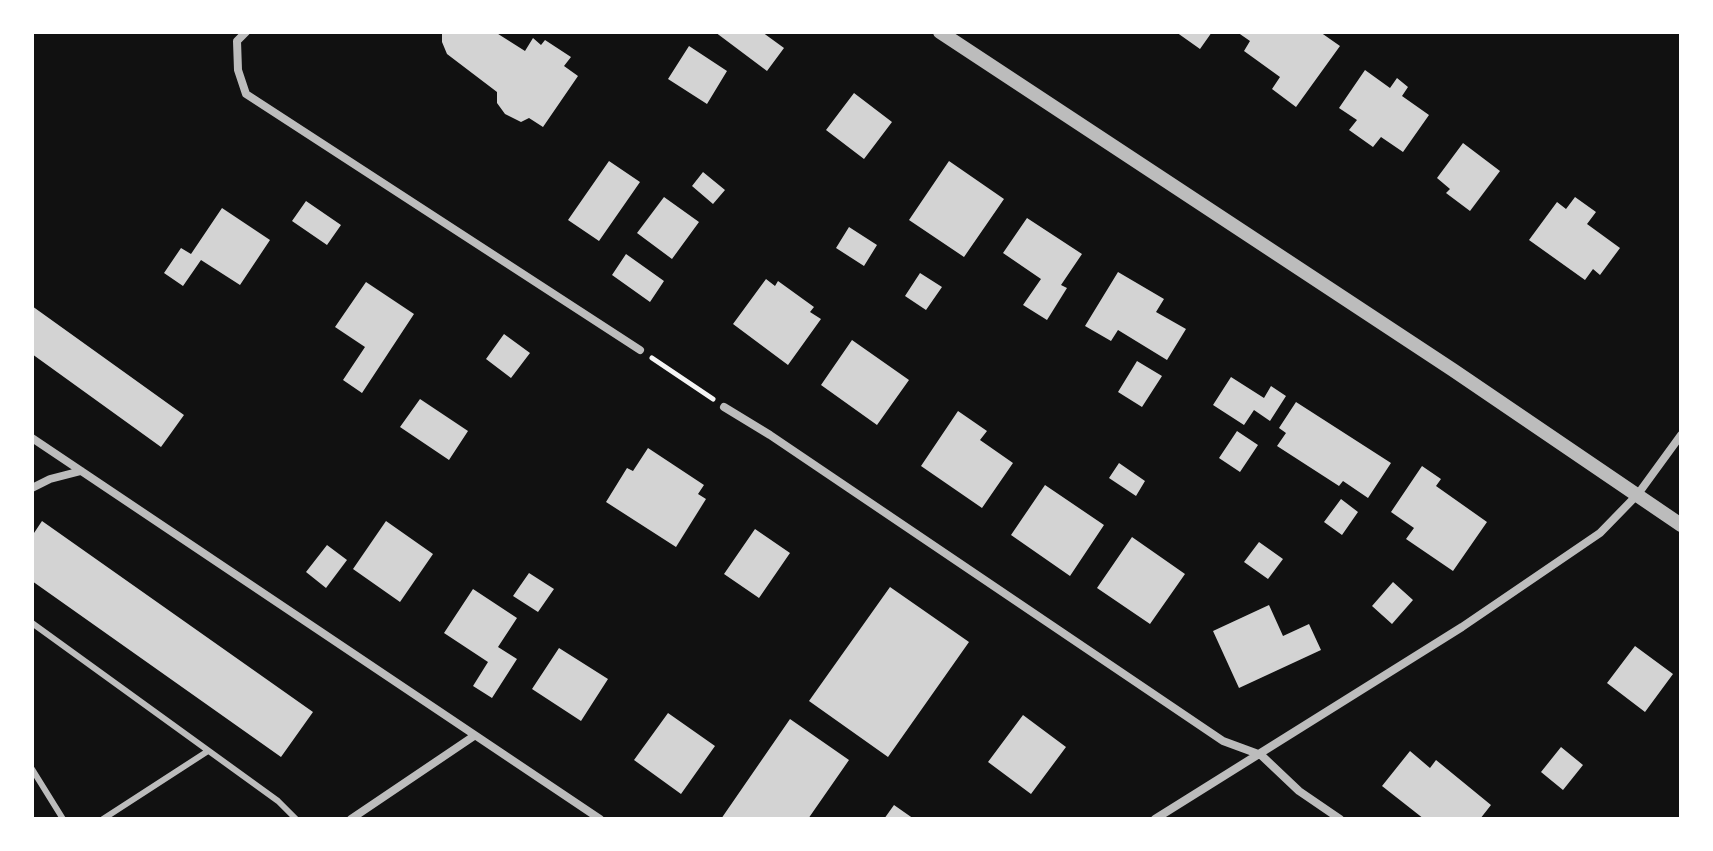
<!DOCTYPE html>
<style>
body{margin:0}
#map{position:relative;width:1713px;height:851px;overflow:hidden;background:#111;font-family:"IBM Plex Sans",sans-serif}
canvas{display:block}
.frame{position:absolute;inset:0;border:34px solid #fff;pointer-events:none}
</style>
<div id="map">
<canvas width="1713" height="851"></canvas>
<div class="frame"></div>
</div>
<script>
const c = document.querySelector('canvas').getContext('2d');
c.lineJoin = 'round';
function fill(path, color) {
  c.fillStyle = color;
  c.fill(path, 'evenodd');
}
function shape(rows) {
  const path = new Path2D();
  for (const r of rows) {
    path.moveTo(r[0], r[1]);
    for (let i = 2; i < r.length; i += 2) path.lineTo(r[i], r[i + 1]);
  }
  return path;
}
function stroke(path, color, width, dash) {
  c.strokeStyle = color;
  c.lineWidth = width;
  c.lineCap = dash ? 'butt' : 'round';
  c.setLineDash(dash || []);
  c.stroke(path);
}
const building = shape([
 [442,32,495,32,525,51,533,38,541,45,545,40,571,57,564,66,578,76,543,127,529,118,521,122,505,114,497,103,497,92,447,54,442,42],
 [715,32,762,32,784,48,767,71],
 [1176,32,1212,32,1200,49],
 [1237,32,1320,32,1340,46,1296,107,1272,89,1280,77,1244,51,1250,41],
 [689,46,727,71,707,104,668,79],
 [1365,70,1390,88,1397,78,1408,87,1402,96,1429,115,1403,152,1381,137,1373,147,1349,130,1357,120,1339,108],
 [854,93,892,122,864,159,826,130],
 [1463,143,1500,171,1470,211,1446,193,1450,189,1437,178],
 [609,161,640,182,599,241,568,220],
 [949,161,1004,199,964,257,909,220],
 [703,172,725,190,713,204,692,186],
 [664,197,699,222,672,259,637,233],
 [1575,197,1596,212,1587,224,1620,248,1600,275,1593,269,1585,280,1529,240,1557,202,1566,209],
 [306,201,341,225,327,245,292,221],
 [222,208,270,240,240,285,201,260,183,286,164,273,181,248,191,254],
 [1027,218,1082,254,1061,285,1067,288,1047,320,1023,305,1041,279,1003,253],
 [849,227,877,245,864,266,836,248],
 [626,254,664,281,650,302,612,275],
 [1118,272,1164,299,1156,312,1186,329,1167,360,1118,330,1111,341,1085,326],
 [920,273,942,287,926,310,905,296],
 [766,279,775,286,778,281,814,307,810,312,821,319,788,365,733,324],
 [366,282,414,314,362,393,343,380,365,347,335,327],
 [32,306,184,415,161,447,32,354],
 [504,334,530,353,511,378,486,359],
 [852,340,909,380,877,425,821,385],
 [1137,361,1162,376,1142,407,1118,392],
 [1231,377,1264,398,1271,386,1286,396,1270,421,1254,410,1244,425,1213,405],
 [420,399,468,431,449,460,400,427],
 [1296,402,1391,463,1368,498,1343,481,1339,486,1277,446,1286,433,1279,428],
 [958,411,987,431,980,440,1013,463,982,508,921,466],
 [1237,431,1258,445,1240,472,1219,458],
 [648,448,704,485,698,494,706,499,676,547,606,502,627,468,633,471],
 [1119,463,1145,481,1136,496,1109,478],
 [1422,466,1441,479,1436,486,1487,522,1453,571,1406,539,1414,528,1391,512],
 [1045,485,1104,525,1070,576,1011,535],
 [1341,499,1358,512,1342,535,1324,522],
 [42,521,313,712,281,757,32,581,32,536],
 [386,521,433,554,400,602,353,569],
 [755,529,790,553,759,598,724,574],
 [1132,537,1185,574,1150,624,1097,588],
 [1259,542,1283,559,1268,579,1244,562],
 [327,545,347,560,326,588,306,572],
 [529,573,554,589,538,612,513,596],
 [1393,582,1413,600,1392,624,1372,606],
 [890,587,969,642,888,757,809,701],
 [473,589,517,618,498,647,517,659,492,698,473,686,488,662,444,633],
 [1269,605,1283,636,1309,624,1321,650,1239,688,1213,631],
 [1635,646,1673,674,1645,712,1607,683],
 [559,648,608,679,581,721,532,689],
 [668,713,715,746,681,794,634,760],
 [1023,715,1066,747,1031,794,988,762],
 [790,719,849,760,808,819,721,819],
 [1561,747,1583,765,1563,790,1541,772],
 [1410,751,1430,768,1436,760,1491,805,1480,819,1424,819,1382,786],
 [894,805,914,819,884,819]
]);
const path = shape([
 [652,358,713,399]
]);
const service = shape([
 [32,623,278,801,296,819],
 [32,769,63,819],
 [103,819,208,751]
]);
const minor = shape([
 [246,32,237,41,238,70,246,94,640,350],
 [724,407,770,435,1223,741,1261,755,1299,791,1340,819],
 [32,438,600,819],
 [32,488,50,479,81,471],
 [351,819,474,736],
 [1155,819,1462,627,1600,533,1638,494,1681,435]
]);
const tertiary = shape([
 [940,32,1453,370,1681,525]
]);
fill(building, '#d3d3d3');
stroke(path, '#f5f5f5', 5);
stroke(service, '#bcbcbc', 6);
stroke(minor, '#bcbcbc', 8);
stroke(tertiary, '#bcbcbc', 14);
</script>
